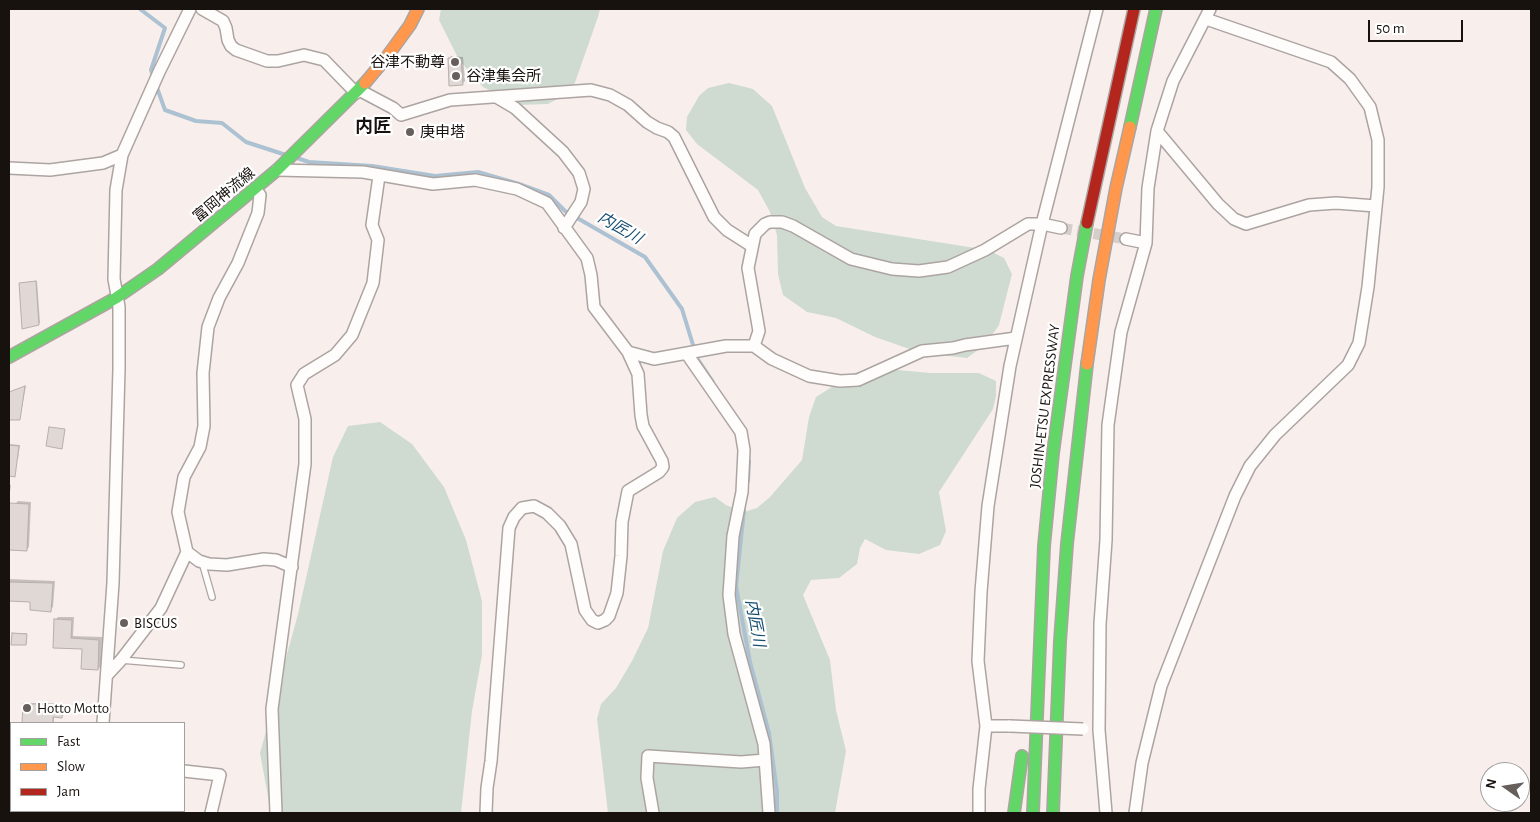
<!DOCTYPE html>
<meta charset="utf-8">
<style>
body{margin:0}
#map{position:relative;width:1540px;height:822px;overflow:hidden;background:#f8efec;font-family:"Alegreya Sans",sans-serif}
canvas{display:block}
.frame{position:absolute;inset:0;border:10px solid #18120f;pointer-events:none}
.legend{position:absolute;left:10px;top:722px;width:175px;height:90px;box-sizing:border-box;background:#fff;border:1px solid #a3a09f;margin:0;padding:6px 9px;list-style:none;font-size:15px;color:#18120f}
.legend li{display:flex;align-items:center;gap:10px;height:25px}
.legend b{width:25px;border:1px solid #a3a09f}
.north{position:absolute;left:1480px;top:762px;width:50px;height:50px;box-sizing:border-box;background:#fff;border:1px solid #a3a09f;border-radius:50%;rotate:283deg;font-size:14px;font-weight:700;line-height:20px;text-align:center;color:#18120f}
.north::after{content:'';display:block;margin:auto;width:18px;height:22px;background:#665f5c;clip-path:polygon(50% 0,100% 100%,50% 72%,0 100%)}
.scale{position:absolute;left:1368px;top:20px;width:95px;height:22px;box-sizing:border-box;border:2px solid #18120f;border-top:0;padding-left:6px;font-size:15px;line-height:18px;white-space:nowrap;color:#18120f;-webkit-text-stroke:4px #fff;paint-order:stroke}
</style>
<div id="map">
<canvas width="1540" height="822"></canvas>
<div class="frame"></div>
<ul class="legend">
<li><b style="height:6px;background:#63d668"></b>Fast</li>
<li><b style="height:6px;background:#ff974d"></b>Slow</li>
<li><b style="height:6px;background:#b3261e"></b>Jam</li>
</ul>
<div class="north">N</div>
<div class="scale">50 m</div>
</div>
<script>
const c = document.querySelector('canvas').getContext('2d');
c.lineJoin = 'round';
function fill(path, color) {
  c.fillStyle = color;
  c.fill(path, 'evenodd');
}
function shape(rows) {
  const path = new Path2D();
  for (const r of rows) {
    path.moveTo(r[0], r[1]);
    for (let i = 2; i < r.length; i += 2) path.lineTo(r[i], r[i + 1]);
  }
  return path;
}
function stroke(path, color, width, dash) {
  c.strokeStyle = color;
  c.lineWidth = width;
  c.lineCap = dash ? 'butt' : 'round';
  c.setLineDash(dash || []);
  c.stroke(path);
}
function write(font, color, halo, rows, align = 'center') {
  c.font = font + ' "Alegreya Sans","Noto Sans JP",sans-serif';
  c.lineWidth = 4.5;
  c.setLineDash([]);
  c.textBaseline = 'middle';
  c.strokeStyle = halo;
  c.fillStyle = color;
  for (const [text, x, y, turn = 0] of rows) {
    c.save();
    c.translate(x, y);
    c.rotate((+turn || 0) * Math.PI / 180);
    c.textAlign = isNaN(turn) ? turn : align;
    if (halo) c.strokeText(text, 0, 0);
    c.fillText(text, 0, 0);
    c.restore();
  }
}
const green = shape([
 [441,9,600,9,598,17,572,91,548,104,519,105,483,87,459,60,439,20],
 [729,83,753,89,772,106,805,188,822,217,836,226,988,250,1004,258,1012,274,999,325,985,345,967,358,921,353,875,337,836,318,807,312,783,295,778,274,777,235,770,212,758,190,697,144,686,130,687,117,699,96,708,88],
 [876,368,931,373,979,373,996,381,996,396,993,409,939,492,946,531,940,545,919,554,886,550,865,539,860,548,857,564,839,578,811,580,803,595,830,660,836,710,846,751,835,813,608,813,597,719,601,704,616,688,632,661,648,628,663,551,677,518,695,502,715,497,726,505,744,512,757,508,770,497,802,460,809,417,816,397,854,373],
 [380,422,412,444,444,487,466,540,482,601,482,655,472,711,461,813,271,813,260,753,298,614,333,457,348,426]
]);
const shadow = shape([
 [451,56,463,57,465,81,462,84,449,59],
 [37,281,40,323,38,324,20,283],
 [26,386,20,418,9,419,9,392],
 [9,444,20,445,18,459,12,460,9,485,11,485,9,499],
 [18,501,31,502,29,547,26,550,9,549,9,526,15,504],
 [9,579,55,581,53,607,50,610,32,601,9,599],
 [58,617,74,617,73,636,102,637,101,666,98,669,83,648,54,647,55,620],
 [14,633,27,633,27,643,26,644,13,634],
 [25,703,65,704,63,716,54,716,54,723,23,723],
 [33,811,51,811,51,813,33,813]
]);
const stream = shape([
 [140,9,165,28,151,70,154,78],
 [156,85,165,110,196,121,222,123,246,142,286,155],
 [297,158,309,162,372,166,435,176,478,172,519,184,549,195,565,211,645,257,682,309,697,358,713,382],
 [748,481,749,461],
 [744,510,736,586,750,662,769,733,777,792,777,813]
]);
const building = shape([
 [457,57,457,59,461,59,463,85,449,86,448,58,457,57],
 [36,281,39,325,22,329,19,283,36,281],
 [25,386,20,420,9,420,9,392,25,386],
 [49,427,65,429,62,449,46,446,49,427],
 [9,445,19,446,15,477,9,476,9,445],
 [9,503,29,504,27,551,9,550,9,503],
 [9,582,53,583,51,612,30,610,30,602,9,601,9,582],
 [54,619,72,620,71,638,99,640,98,670,81,669,82,649,53,648,54,619],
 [12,633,27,634,26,645,11,645,12,633],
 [23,704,64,704,62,718,53,717,53,723,22,723,23,704]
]);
const streetTunnel = shape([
 [1061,228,1126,239]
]);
const lane = shape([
 [202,562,212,597],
 [121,660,181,665]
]);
const street = shape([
 [202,9,223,21,226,28,228,40,231,46,236,50,267,61,278,61,304,55,324,60,356,93],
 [359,90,393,108,401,115,450,100,591,90,610,95,628,105,647,122,657,128,668,132,674,137,714,217,727,230,752,246],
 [498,98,515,108,563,152,579,173,584,189,581,202,564,228],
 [1157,131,1218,204,1234,219,1246,224,1309,205,1336,203,1376,206],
 [9,168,50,170,103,163,122,155],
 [277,170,363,172,433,184,475,180,517,189,547,203,587,258,591,275,594,307,628,352,654,359,726,346,754,346,772,359,809,376,840,381,858,380,922,351,953,348,965,345,1016,338],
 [1126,239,1146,243],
 [754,346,759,331,748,268,755,234,765,224,770,222,782,222,793,226,851,259,892,269,919,271,948,267,985,250,1028,224,1042,224,1061,228],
 [687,354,741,432,744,450,742,492,733,536,729,595,734,634,764,744,769,813],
 [187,552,199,561,209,564,227,565,264,559,276,560,292,567],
 [108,674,121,660,161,608,187,552,178,512,184,477,200,447,204,426,203,373,208,327,219,298,238,263,258,213,260,195,255,189],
 [103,723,113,583,119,369,119,307,114,279,116,190,122,155,159,72,190,9],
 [986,726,1010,726],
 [9,747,11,748],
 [184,771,220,775,211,813],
 [75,813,76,811],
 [123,813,124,811],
 [276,813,272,709,305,464,305,419,297,385,304,374,335,355,352,335,373,283,378,240,372,225,379,176],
 [486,813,487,788,491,761,509,528,514,517,522,508,534,506,547,513,560,526,571,544,585,610,592,620,598,623,605,620,609,616,617,593,621,556,622,522,628,491,659,472,663,467,662,461,643,426,641,415,638,374,628,352],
 [653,813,647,778,648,756,741,762,765,760],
 [979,813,979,789,986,726,978,661,981,592,988,506,1010,366,1042,224,1097,9],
 [1106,813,1099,730,1100,624,1106,540,1108,425,1121,332,1146,243,1148,188,1157,131,1173,81,1210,9],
 [1135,813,1142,763,1161,686,1235,496,1250,466,1275,435,1348,365,1359,343,1368,287,1378,187,1378,140,1370,107,1350,79,1331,62,1206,19]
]);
const fast = shape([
 [1130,127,1156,9],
 [9,357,116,298,158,269,277,170,365,83],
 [9,772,11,813],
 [1014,813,1022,756],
 [1033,813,1044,546,1053,453,1077,276,1087,223],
 [1053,813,1060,641,1067,544,1087,364]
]);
const slow = shape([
 [365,83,386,58,410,25,418,9],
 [1087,364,1099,280,1116,188,1130,127]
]);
const jam = shape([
 [1087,223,1134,9]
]);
const streetBridge = shape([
 [1010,726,1083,729]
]);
const markers = [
 [455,62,5,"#665f5c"],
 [456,76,5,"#665f5c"],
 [410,132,5,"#665f5c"],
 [124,623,5,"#665f5c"],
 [27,708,5,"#665f5c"]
];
const poiNames = [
 ["谷津不動尊",445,62,"right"],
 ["谷津集会所",466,76],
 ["庚申塔",420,132],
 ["BISCUS",134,623],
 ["Hotto Motto",37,708]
];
const streetNames = [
 ["富岡神流線",224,195,-40],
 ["JOSHIN-ETSU EXPRESSWAY",1045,406,-83]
];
const waterNames = [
 ["内匠川",620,228,30],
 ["内匠川",755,623,80]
];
const quarterNames = [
 ["内匠",373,127]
];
fill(green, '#cfdbd0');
fill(shadow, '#0003');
stroke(stream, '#acc1d1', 4);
fill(building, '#e0d8d5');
stroke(building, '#b7afac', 1);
stroke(streetTunnel, '#d6cecb', 11, [11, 5.5]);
stroke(lane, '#aca4a1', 8);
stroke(street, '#aca4a1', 14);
stroke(fast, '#aca4a1', 14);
stroke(slow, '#aca4a1', 14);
stroke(jam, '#aca4a1', 14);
stroke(lane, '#fefdfc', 5.5);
stroke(street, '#fefdfc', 11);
stroke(fast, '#63d668', 11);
stroke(slow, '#ff974d', 11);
stroke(jam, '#b3261e', 11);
stroke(streetBridge, '#aca4a1', 14, []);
stroke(streetBridge, '#fefdfc', 11);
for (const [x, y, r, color] of markers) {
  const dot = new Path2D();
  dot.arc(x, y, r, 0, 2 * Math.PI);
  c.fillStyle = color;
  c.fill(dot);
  stroke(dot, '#fff', 2);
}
write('15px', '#18120f', '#fff', poiNames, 'left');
write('15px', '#18120f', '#fff', streetNames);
write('italic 16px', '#144c6f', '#fff', waterNames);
write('bold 18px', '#18120f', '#fff', quarterNames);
</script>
